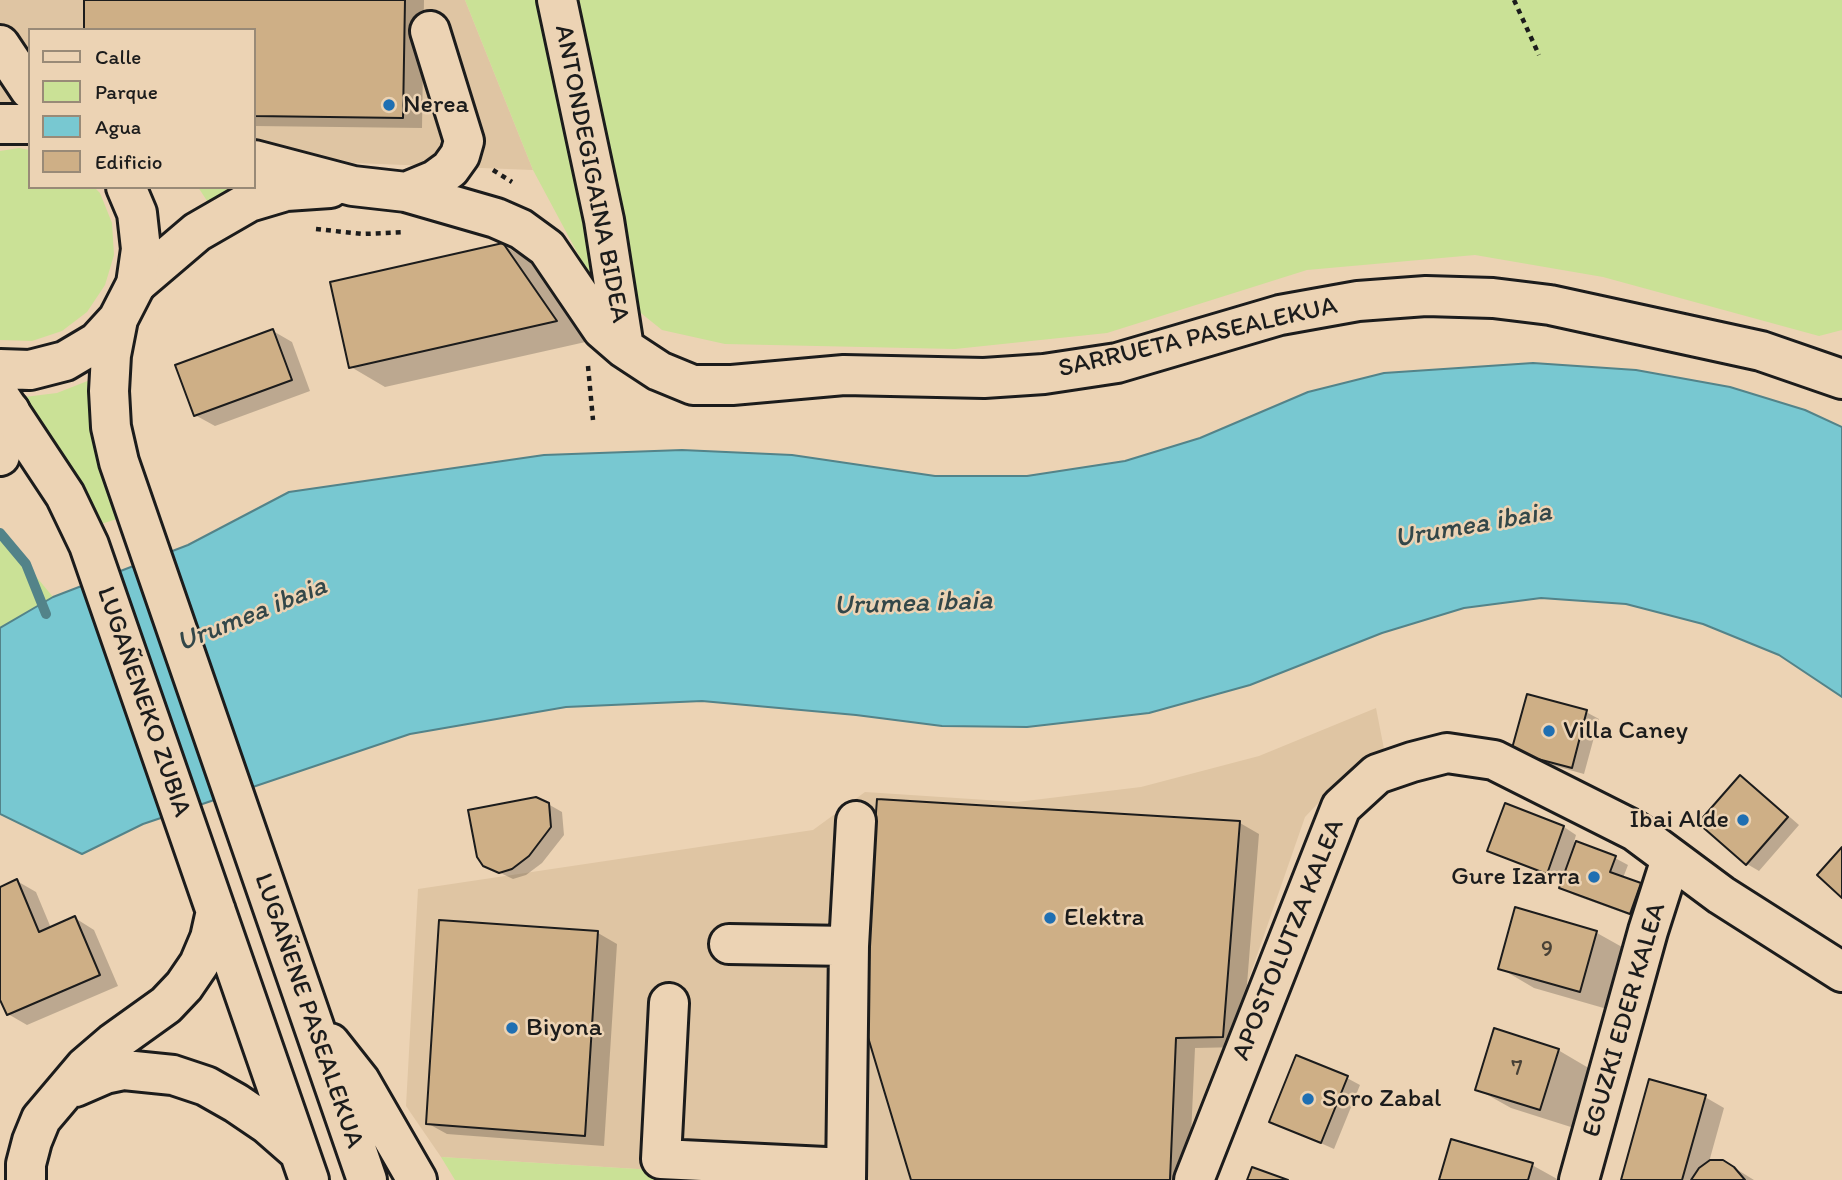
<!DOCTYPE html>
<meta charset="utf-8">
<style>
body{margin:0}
#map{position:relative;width:1842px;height:1180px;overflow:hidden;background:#ecd3b4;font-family:Itim,sans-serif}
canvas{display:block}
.legend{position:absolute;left:28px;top:28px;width:228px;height:161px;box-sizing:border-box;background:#ecd3b4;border:2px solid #998a77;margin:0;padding:9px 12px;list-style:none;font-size:21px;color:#1c1c1c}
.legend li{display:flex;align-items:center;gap:14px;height:35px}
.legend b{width:35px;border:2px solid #998a77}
</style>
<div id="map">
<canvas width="1842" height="1180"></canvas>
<ul class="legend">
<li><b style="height:9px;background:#ecd3b4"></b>Calle</li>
<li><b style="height:19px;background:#cae196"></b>Parque</li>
<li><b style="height:19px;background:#78c8d1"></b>Agua</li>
<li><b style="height:19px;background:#ceaf86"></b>Edificio</li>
</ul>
</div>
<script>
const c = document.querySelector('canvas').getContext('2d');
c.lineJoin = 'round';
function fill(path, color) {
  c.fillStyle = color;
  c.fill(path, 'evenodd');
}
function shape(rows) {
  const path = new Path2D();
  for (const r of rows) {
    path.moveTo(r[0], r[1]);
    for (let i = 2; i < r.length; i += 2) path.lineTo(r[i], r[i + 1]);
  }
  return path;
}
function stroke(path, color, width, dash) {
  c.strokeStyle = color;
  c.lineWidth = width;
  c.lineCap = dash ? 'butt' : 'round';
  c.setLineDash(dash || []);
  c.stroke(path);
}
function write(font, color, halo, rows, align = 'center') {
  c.font = font + ' Itim,sans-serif';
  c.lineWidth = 5;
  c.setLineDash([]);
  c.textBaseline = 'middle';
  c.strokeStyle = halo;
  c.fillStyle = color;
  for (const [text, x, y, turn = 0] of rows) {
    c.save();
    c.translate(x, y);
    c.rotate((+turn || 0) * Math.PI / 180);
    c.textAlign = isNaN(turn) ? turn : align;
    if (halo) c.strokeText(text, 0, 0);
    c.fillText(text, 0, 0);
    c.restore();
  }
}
const built = shape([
 [0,0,465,0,533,170,354,163,254,141,254,30,30,30,30,111,0,113],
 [1376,708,1384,749,1343,777,1305,817,1179,1180,728,1180,719,1174,441,1157,406,1106,418,889,813,830,865,792,1017,802,1141,787,1259,756]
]);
const green = shape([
 [465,0,1842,0,1842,330,1819,336,1603,277,1475,255,1307,270,1107,333,955,349,725,344,662,330,586,269,533,170],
 [19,148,30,150,30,187,94,187,100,193,112,223,114,255,105,285,87,312,62,331,32,341,0,340,0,151],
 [198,187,252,187,209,204],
 [95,378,120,518,98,525,16,398,57,393],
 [0,533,53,597,0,628],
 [441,1157,719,1174,728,1180,455,1180]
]);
const water = shape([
 [1533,363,1636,370,1730,387,1805,410,1842,427,1842,697,1779,655,1703,624,1626,604,1541,598,1464,608,1382,633,1250,685,1149,713,1027,727,942,726,856,715,702,701,566,707,410,734,143,824,82,854,0,814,0,628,53,597,188,545,289,492,544,455,682,450,792,455,935,476,1027,476,1125,461,1200,438,1308,392,1384,373,1533,363]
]);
const shadow = shape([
 [86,0,424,0,422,128,254,126,254,30],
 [503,245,537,265,590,341,385,387,351,367],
 [273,331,292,342,310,391,215,426,195,415],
 [1586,712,1599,719,1584,774,1526,758],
 [1741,778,1753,785,1799,825,1759,871,1747,864],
 [548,804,562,812,564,835,542,863,526,875,513,879,484,865],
 [1506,806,1564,827,1576,835,1574,842,1615,858,1628,865,1623,878,1653,891,1643,920,1574,895,1561,888,1563,881,1502,857,1489,850],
 [1240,823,1259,834,1242,1047,1195,1048,1189,1180,913,1180],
 [17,881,36,892,51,928,75,918,94,930,118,986,27,1025,8,1014,0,996,0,889],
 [1516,909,1597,933,1631,952,1614,1011,1534,988,1500,968],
 [598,933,617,944,604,1146,447,1134,427,1123],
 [1558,1050,1592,1070,1574,1128,1511,1108,1477,1089],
 [1347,1078,1360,1085,1334,1149,1271,1121],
 [1705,1097,1724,1108,1709,1162,1723,1161,1754,1180,1623,1180],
 [1532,1165,1559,1180,1441,1180]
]);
const stream = shape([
 [0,533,26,564,46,614]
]);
const building = shape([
 [84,0,405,0,403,118,254,116,254,30,84,30,84,0],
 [503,243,557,321,349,368,330,282,503,243],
 [273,329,292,380,194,416,175,365,273,329],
 [1527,694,1587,710,1572,768,1511,752,1527,694],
 [1740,775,1788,817,1746,865,1698,823,1740,775],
 [536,797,549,803,551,827,529,856,512,869,499,873,483,866,477,857,468,810,536,797],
 [877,799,1240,821,1223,1037,1176,1038,1170,1180,911,1180,861,1014,877,799],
 [1505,803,1564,826,1547,874,1487,851,1505,803],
 [1576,841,1616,856,1610,872,1641,883,1630,914,1559,888,1576,841],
 [1842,847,1842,898,1817,875,1842,847],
 [17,879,39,932,75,916,100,975,7,1015,0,1000,0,887,17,879],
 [1515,907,1597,931,1580,992,1498,969,1515,907],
 [439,920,598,931,585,1136,426,1124,439,920],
 [1494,1028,1559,1049,1540,1110,1475,1090,1494,1028],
 [1296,1055,1348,1076,1321,1143,1269,1122,1296,1055],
 [1649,1079,1706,1095,1682,1180,1621,1180,1649,1079],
 [1451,1139,1533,1163,1528,1180,1439,1180,1451,1139],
 [1710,1160,1723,1160,1734,1167,1745,1180,1691,1180,1699,1168,1710,1160],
 [1252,1167,1288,1180,1247,1180,1252,1167]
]);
const path = shape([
 [1514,0,1539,55],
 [493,170,512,182],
 [316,229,363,234,405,232],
 [588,366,593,420]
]);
const minor = shape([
 [557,0,604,220,624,348],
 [0,45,30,90],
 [254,160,353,186,406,192,435,180,450,169,460,155,464,141,430,31],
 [406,192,496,218,521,229,547,248,602,329,624,348,659,371,693,385,732,385,844,375,984,378,1044,374,1117,363,1280,315,1358,301,1426,296,1493,298,1550,305,1761,351,1842,379],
 [136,284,197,232,249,202,286,191,330,188],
 [0,456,10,411],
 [729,944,849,946],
 [669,1003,661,1159,846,1168],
 [846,1180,849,946,856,821],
 [1194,1180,1341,807,1377,774,1412,762,1447,753,1494,760,1635,831,1721,895,1842,972],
 [1579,1180,1648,931,1671,859]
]);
const major = shape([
 [0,124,30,124],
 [118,319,111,355,109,391,111,427,119,462,367,1180],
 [0,369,30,370,65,361,97,342,118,319,136,284,141,249,137,213,126,187],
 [0,397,65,495,89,545,309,1180],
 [330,1043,360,1081,417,1180],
 [75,1087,105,1074,124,1070,173,1075,206,1086,236,1103,267,1124,299,1152],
 [26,1180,26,1164,32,1141,41,1119,85,1067,113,1043,166,1005,184,986,199,964,210,938,216,911]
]);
const markers = [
 [389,105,7,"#1f6fb2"],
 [1549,731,7,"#1f6fb2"],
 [1743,820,7,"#1f6fb2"],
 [1594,877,7,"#1f6fb2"],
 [1050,918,7,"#1f6fb2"],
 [512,1028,7,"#1f6fb2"],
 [1308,1099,7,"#1f6fb2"]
];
const numberNames = [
 ["9",1547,950],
 ["7",1517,1069]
];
const poiNames = [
 ["Nerea",403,105],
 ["Villa Caney",1563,731],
 ["Ibai Alde",1729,820,"right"],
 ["Gure Izarra",1580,877,"right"],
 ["Elektra",1064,918],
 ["Biyona",526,1028],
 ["Soro Zabal",1322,1099]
];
const streetNames = [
 ["ANTONDEGIGAINA BIDEA",591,174,79],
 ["SARRUETA PASEALEKUA",1198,338,-13],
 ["LUGAÑENEKO ZUBIA",143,702,71],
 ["APOSTOLUTZA KALEA",1289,940,-68],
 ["LUGAÑENE PASEALEKUA",308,1011,71],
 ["EGUZKI EDER KALEA",1625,1020,-74]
];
const waterNames = [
 ["Urumea ibaia",1473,526,-10],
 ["Urumea ibaia",913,604,-2],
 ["Urumea ibaia",252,615,-22]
];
fill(built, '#dfc5a3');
fill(green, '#cae196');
fill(water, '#78c8d1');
stroke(water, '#538389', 2);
fill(shadow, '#0003');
stroke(stream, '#538389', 10);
fill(building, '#ceaf86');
stroke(building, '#1c1c1c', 2);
stroke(minor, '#1c1c1c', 44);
stroke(major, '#1c1c1c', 44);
stroke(path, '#1c1c1c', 4.5, [5, 5]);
stroke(minor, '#ecd3b4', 38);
stroke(major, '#ecd3b4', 38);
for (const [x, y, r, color] of markers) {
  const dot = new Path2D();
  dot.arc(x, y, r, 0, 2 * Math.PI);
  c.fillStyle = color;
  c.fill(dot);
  stroke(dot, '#ecd3b4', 2.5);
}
write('23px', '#484136', null, numberNames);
write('26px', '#1c1c1c', '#ecd3b4', poiNames, 'left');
write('26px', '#1c1c1c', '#ecd3b4', streetNames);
write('italic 28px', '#334749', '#ecd3b4', waterNames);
</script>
